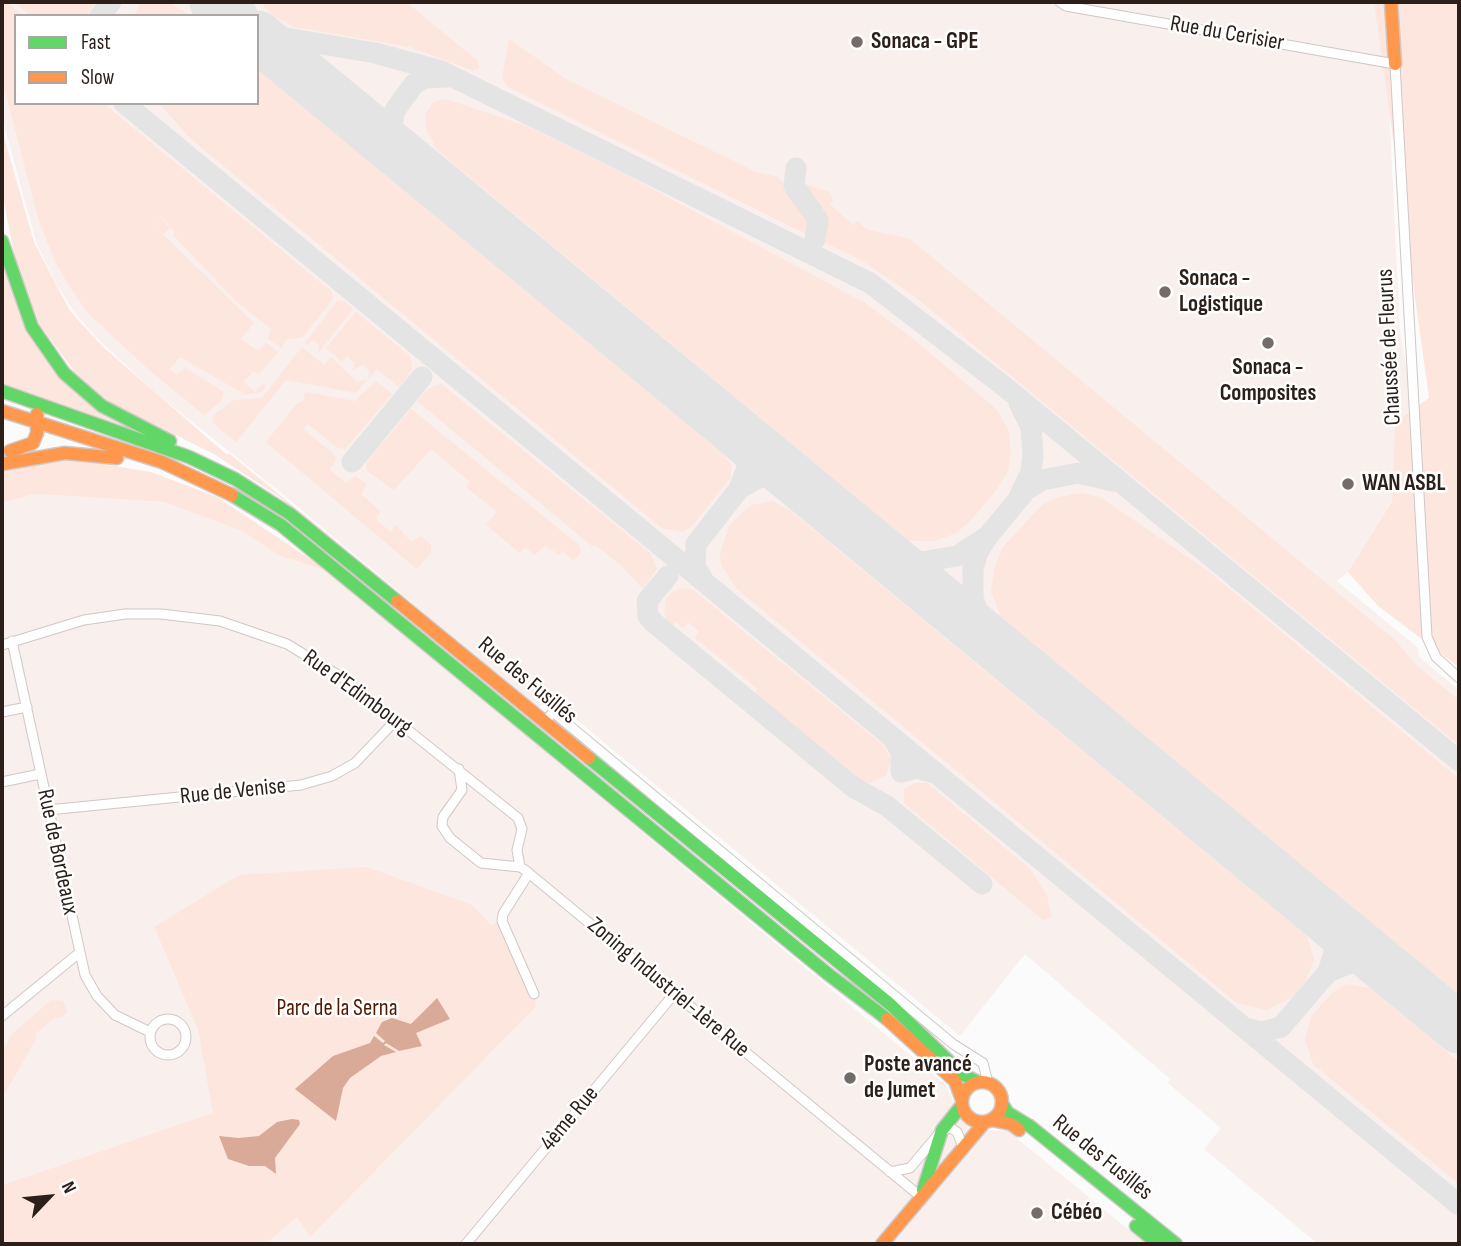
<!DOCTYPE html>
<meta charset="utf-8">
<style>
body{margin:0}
#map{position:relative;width:1461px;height:1246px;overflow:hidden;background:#fbfbfb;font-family:"Sofia Sans Condensed",sans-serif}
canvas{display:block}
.frame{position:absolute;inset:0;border:4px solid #2c1f1a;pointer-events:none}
.legend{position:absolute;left:14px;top:14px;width:245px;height:91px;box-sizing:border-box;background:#fff;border:2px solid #aba5a3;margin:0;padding:9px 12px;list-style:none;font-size:21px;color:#2c1f1a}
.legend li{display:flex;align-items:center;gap:14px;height:35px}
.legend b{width:35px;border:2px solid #aba5a3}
.north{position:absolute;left:14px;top:1162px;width:70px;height:70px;-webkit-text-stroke:5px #fff;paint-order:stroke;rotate:64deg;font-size:19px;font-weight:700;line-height:28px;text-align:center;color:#2c1f1a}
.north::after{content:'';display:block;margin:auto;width:24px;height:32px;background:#2c1f1a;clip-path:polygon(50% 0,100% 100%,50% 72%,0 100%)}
</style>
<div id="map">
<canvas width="1461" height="1246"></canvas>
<div class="frame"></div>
<ul class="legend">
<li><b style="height:9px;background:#63d668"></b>Fast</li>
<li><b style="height:9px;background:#ff974d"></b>Slow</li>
</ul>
<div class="north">N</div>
</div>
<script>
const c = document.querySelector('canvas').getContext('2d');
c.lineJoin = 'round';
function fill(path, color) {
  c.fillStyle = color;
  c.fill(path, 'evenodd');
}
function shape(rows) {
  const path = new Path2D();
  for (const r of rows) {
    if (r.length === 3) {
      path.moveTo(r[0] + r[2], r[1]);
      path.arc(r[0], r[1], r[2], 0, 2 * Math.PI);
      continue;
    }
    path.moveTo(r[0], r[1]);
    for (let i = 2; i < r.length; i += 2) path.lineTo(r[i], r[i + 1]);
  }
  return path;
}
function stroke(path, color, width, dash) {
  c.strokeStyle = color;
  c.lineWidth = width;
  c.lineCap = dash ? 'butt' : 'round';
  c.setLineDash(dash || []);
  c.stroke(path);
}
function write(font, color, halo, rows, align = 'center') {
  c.font = font + ' "Sofia Sans Condensed",sans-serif';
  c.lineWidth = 5;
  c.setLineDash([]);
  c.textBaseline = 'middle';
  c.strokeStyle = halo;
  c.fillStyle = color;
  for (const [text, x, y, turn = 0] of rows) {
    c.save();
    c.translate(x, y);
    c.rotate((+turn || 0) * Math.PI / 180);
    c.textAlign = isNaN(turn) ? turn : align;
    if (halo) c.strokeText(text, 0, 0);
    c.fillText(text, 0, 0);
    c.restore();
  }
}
const built = shape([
 [2,2,1384,2,1400,333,1414,408,1395,422,1392,500,1348,572,1337,581,1418,648,1419,657,1459,690,1459,1244,1318,1244,1204,1149,1221,1128,1168,1083,1170,1079,1025,954,960,1036,549,697,538,709,284,495,157,394,95,336,75,313,57,285,36,242,2,117],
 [16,16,257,16,257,103,16,103],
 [35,494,164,502,242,531,280,556,328,571,946,1085,962,1121,974,1129,1008,1131,1146,1244,266,1244,297,1216,310,1236,154,927,198,1030,214,1113,2,1185,2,503]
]);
const green = shape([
 [2,2,7,2,23,16,16,16,16,103,103,103,332,292,333,299,302,338,287,339,281,348,268,339,271,329,237,302,173,235,175,232,160,216,156,220,160,217,170,228,163,234,152,224,254,323,241,339,258,351,266,343,278,352,259,374,254,371,243,382,255,392,264,383,266,386,261,392,246,395,180,357,169,369,177,375,185,368,224,392,221,401,204,415,148,369,88,313,69,286,54,259,38,218,2,79],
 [14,2,96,2,86,16,31,16],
 [141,2,169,2,191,16,134,16],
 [261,2,406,2,478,61,479,68,473,71,410,47,294,27,270,14],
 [1374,2,1459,2,1459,667,1378,606,1348,572,1392,501,1395,422,1429,398],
 [509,39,566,79,756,172,778,177,810,218,808,235,508,87,502,77],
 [257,69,724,455,731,465,731,477,691,527,683,532,662,528,190,138,159,103,257,103],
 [446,99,527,126,634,179,865,303,911,337,997,410,1009,432,1011,453,1008,471,995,492,971,520,956,533,935,541,909,541,437,150,427,131,425,115,433,102],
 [2,130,34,242,70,311,102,346,226,454,230,454,538,708,278,496,214,454,109,402,75,372,40,325,15,259,2,191],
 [805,184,830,192,833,200,830,205,853,225,857,221,866,229,910,239,1396,641,1417,666,1459,700,1459,745,913,295,861,260,823,242,826,223,806,193],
 [2,259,81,396,104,416,147,436,2,384],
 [337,301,344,301,353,309,319,352,319,345,313,340,307,345,305,343],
 [356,312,410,356,412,369,400,388,377,369,368,379,369,371,363,365,352,370,355,363,347,356,342,362,326,348],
 [302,347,324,365,331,357,357,382,367,380,356,393,286,380,236,442,212,422,214,415,234,400,262,398],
 [376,381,392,394,345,449,338,448,308,424,303,429,334,454,336,459,330,470,346,483,355,476,367,484,361,494,381,512,376,517,378,521,391,532,396,525,411,542,421,536,431,545,431,553,417,569,266,442,296,405,304,400,305,392,355,401],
 [441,384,650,553,657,569,643,589,621,565,595,545,592,546,417,401,428,389],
 [411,409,580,546,581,552,574,561,562,551,559,555,545,545,535,555,525,547,520,553,486,525,497,512,466,487,470,482,431,449,394,490,367,471,366,463],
 [79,460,151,472,217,497,328,571,280,556,242,531,164,502,35,494,2,503,2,471,48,461],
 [1081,493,1100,497,1208,571,1459,779,1459,995,1001,617,991,591,995,566,1003,547,1042,505,1059,497],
 [773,501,792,512,1307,936,1314,960,1305,982,1295,995,1267,1010,1237,1003,736,588,721,564,720,554,729,526,751,505],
 [683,588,693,590,884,746,891,760,886,775,871,783,858,780,754,694,758,689,695,638,699,631,688,622,683,628,676,622,672,626,668,623,664,612,666,599,671,593],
 [915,783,927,783,1030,869,1047,896,1052,918,1043,920,904,803,904,789],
 [367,867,472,905,491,925,499,922,534,994,536,1006,310,1237,297,1217,266,1244,2,1244,2,1185,213,1113,198,1030,154,927,239,875],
 [1346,984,1370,988,1459,1062,1459,1184,1313,1064,1305,1040,1311,1017,1332,993],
 [51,1000,63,1001,67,1012,62,1017,54,1018,35,1034,36,1039,2,1098,2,1052,13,1033]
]);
const water = shape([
 [437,998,450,1019,416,1033,422,1046,399,1051,386,1043,384,1045,396,1052,381,1056,350,1078,343,1088,336,1121,295,1089,333,1056,370,1043,374,1036,383,1043,385,1041,376,1033,382,1022,392,1018,411,1024],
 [292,1119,299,1120,300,1124,275,1158,276,1174,265,1166,249,1166,228,1159,219,1136,239,1138,259,1136,277,1122]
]);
const taxiway = shape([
 [219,2,233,16],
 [100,16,111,2],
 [257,33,375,53,441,71,870,283,1005,387,1459,761],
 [124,103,1459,1205],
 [796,168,794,186,818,220,815,239],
 [423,173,398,146,392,125,395,110,414,84,425,78,448,77],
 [1019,403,1031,427,1033,455,1031,472,1020,495],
 [730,426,744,448,745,457,747,468,739,489,760,477,773,477,806,489],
 [352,462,422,377],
 [988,536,1026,490,1042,480,1078,473,1113,481],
 [869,541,893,555,921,562,957,556,988,536,978,552,973,569,973,599,985,629,1005,654],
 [668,576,647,601,648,616,653,622,853,787,887,806,982,884],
 [702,578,695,567,696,544,739,489],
 [894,740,901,752,901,772,916,768,934,773],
 [1318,911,1333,939,1334,953,1328,972,1355,961,1372,963,1392,973],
 [1245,1028,1262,1032,1281,1027,1328,972]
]);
const runway = shape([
 [215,2,232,16],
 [257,36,1459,1028]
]);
const street = shape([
 [1060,2,1066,6,1395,64,1427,637,1436,657,1459,678],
 [12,641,85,975,97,996,115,1015,150,1032],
 [2,645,84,620,125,614,161,614,220,621,287,644,343,678,518,818,522,829,517,850,520,867],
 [2,712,27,707],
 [544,723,553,712,953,1044,983,1063,988,1083],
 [459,769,462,790,443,817,442,826,450,838,481,863,520,867,525,870,921,1197],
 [2,782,40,774],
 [48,810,301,785,332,776,355,763,396,720],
 [529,873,503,914,502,921,534,994],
 [2,1016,79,953],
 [168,1037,18],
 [890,1172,910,1168,942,1130,951,1128,957,1132,963,1147],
 [466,1244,674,994]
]);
const fast = shape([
 [2,241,32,327,64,373,102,406,170,441],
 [2,391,189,457,235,479,290,514,397,601],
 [232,495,281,525,828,974,887,1019],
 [589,758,891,1005,962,1074,978,1082],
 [1002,1104,1008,1113,1031,1127,1176,1244],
 [923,1190,942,1130,962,1105],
 [1136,1226,1158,1244]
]);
const slow = shape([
 [1391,2,1395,64],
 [2,411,162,462,232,495],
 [10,451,33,443,37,433,37,414],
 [2,464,65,453,117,458],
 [397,601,589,758],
 [887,1019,955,1081,962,1100],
 [982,1102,20],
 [992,1120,1011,1124,1019,1130],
 [882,1244,984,1123]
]);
const markers = [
 [857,42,7,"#746c69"],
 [1165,292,7,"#746c69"],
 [1268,343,7,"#746c69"],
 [1348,484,7,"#746c69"],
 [850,1078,7,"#746c69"],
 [1037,1213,7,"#746c69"]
];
const streetNames = [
 ["Rue du Cerisier",1227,34,10],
 ["Chaussée de Fleurus",1390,347,-93],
 ["Rue des Fusillés",527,681,40],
 ["Rue d'Edimbourg",357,693,36],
 ["Rue de Venise",233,792,-6],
 ["Rue de Bordeaux",57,852,78],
 ["Zoning Industriel-1ère Rue",668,988,40],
 ["4ème Rue",570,1119,-50],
 ["Rue des Fusillés",1102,1158,39]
];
const poiNames = [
 ["Sonaca - GPE",871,42],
 ["Sonaca -",1179,279],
 ["Logistique",1179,305],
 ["Sonaca -",1268,368,"center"],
 ["Composites",1268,394,"center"],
 ["WAN ASBL",1362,484],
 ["Poste avancé",864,1065],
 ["de Jumet",864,1091],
 ["Cébéo",1051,1213]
];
const parkNames = [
 ["Parc de la Serna",337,1009]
];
fill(built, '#f9efec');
fill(green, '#fde6dd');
fill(water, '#d9aa98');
stroke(taxiway, '#e4e4e4', 21);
stroke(runway, '#e4e4e4', 51);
stroke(street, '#cfc8c6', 11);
stroke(fast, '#cfc8c6', 15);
stroke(slow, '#cfc8c6', 15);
stroke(street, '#fefefe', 9);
stroke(fast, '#63d668', 12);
stroke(slow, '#ff974d', 12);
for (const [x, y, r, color] of markers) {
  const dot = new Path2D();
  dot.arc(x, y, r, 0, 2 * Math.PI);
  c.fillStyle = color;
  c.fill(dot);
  stroke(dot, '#fff', 2.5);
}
write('23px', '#2c1f1a', '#fff', streetNames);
write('bold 23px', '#2c1f1a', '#fff', poiNames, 'left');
write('23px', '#541800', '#fff', parkNames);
</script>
